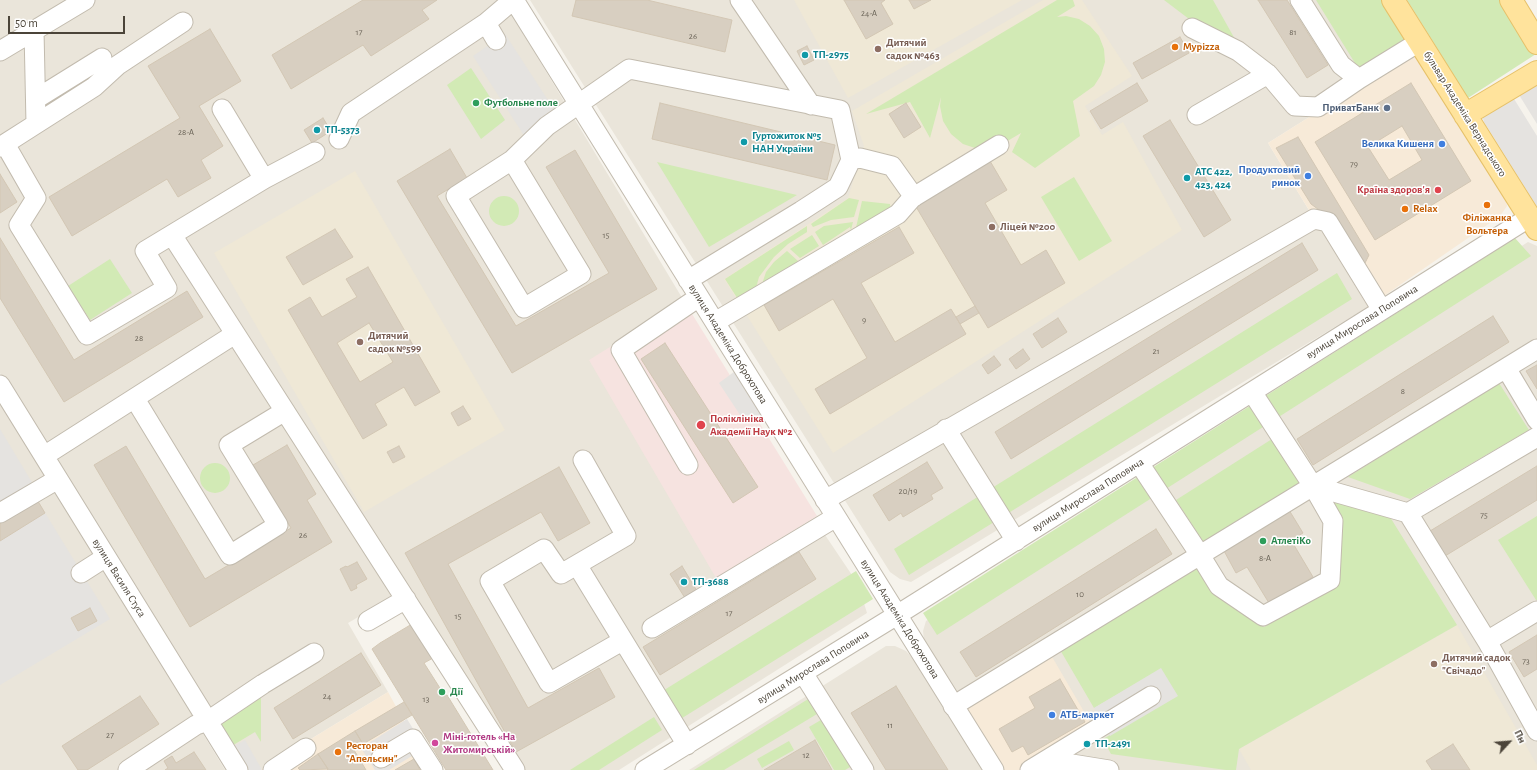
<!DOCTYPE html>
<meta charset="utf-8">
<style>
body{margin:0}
#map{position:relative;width:1537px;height:770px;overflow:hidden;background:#f6f3ec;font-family:"Alegreya Sans",sans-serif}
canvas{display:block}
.north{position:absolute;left:1489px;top:722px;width:40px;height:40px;-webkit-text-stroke:3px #fff;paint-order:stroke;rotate:64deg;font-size:11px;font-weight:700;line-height:16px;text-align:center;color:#4b4439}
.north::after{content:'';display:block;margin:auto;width:14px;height:18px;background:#4b4439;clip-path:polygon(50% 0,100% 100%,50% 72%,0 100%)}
.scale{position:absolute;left:8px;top:16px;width:117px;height:18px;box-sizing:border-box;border:2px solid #4b4439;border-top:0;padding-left:5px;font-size:12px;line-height:14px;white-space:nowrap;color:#4b4439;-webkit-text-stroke:3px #fff;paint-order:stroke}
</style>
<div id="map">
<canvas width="1537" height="770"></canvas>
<div class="north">Пн</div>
<div class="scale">50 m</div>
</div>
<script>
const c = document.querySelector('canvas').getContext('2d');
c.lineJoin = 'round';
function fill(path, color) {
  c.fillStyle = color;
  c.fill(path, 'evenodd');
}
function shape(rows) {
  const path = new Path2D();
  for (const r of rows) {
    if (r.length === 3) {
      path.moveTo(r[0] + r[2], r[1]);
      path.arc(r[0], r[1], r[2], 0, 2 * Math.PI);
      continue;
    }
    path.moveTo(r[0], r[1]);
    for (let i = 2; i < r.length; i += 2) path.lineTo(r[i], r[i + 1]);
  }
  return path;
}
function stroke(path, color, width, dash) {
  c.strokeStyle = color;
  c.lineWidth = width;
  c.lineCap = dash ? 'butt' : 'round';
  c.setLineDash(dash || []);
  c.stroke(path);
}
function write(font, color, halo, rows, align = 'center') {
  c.font = font + ' "Alegreya Sans",sans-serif';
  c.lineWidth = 3;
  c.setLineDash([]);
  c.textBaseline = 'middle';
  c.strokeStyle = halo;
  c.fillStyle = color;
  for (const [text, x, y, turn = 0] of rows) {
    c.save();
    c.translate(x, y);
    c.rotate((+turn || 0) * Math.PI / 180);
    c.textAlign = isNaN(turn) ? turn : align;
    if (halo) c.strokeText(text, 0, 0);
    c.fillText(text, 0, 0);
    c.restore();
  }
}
const residential = shape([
 [0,0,503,0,684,301,716,578,817,516,819,526,858,584,867,613,619,770,522,770,408,588,348,623,388,692,260,770,245,770,0,373],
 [530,0,1389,0,1419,48,1268,143,1368,307,911,582,900,579,890,572],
 [1528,242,1537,246,1537,770,1019,770,1093,727,963,707,931,654,924,640,923,631,926,621],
 [0,401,202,720,197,724,225,770,0,770],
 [886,646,895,646,906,651,917,663,984,770,689,770]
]);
const commercial = shape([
 [1419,48,1506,196,1507,206,1500,216,1368,307,1268,143],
 [1051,655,1093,727,1019,770,1002,770,963,707],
 [388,692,431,770,260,770]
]);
const education = shape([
 [794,0,1022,0,848,98],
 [1043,0,1082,0,1132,76,1085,106,1102,135,1123,122,1182,230,833,453,724,279,848,198,864,146,852,111],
 [355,171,505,430,364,512,214,253],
 [1457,625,1537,765,1537,770,1251,770,1239,749]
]);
const medical = shape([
 [684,301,817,516,716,578,589,360]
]);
const green = shape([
 [1057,0,1073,0,1075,6,1057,17,1066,16,1079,19,1090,26,1099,36,1104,49,1105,62,1101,75,1094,86,1073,101,1080,136,1035,168,1012,152,1021,133,994,149,978,149,963,144,951,134,943,121,940,106,941,97,930,138,910,102,866,114],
 [1164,0,1213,0,1236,41,1193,22],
 [1316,0,1386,0,1409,37,1358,68],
 [1407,0,1502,0,1536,54,1468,98],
 [471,68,505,120,481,139,447,85],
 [657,162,797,195,709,247],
 [1074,177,1112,241,1079,261,1041,197],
 [504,211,15],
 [849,198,859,200,854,217,831,220,813,227,811,224],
 [862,201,890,204,891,211,855,232],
 [853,222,851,230,850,227,823,245,815,232,824,226],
 [807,226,807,232,788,244,774,257,759,277,756,288,741,304,725,279],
 [812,235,819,246,800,258,790,249],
 [1515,238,1531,256,937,635,923,613],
 [787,251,798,261,779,281,762,284,766,272,774,262],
 [110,259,132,293,90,320,68,286],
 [1337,273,1352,299,909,575,894,549],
 [1499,383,1529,430,1410,499,1348,477],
 [1272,439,1301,485,1206,546,1176,500],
 [215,478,15],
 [1329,497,1390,517,1457,625,1239,749,1236,770,1226,770,1111,754,1103,739,1177,696,1161,669,1094,708,1059,648,1195,564,1215,595,1264,627,1337,584],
 [1537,516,1537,600,1536,600,1498,540],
 [856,571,873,599,679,720,661,692],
 [261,688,261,742,255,732,230,747,216,724],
 [813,696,822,711,724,770,694,770],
 [654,717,662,730,599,770,570,770],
 [826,717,852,766,845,770,834,770,809,727],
 [789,741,794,750,762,768,757,759]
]);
const parking = shape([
 [505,34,557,114,525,137,473,56],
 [1537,77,1537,124,1516,90],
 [1511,94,1537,136,1537,207,1484,122,1482,115],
 [742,366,769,409,746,424,719,383],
 [0,429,33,484,0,504],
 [36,498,110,619,0,685,0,520],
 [1161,668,1178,696,1110,736,1094,708],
 [407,719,425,748,389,770,375,770,361,748],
 [245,740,262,770,238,770,226,751]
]);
const building = shape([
 [363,0,437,0,422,10,429,19,371,56,363,45,291,89,272,55,363,0],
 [576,0,647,0,732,20,725,52,572,16,576,0],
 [844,0,885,0,881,3,893,24,866,39,844,0],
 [909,0,931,0,914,9,909,0],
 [1258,0,1287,0,1328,65,1307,78,1258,0],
 [210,29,241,81,199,106,223,146,201,160,211,178,178,197,167,179,72,236,49,197,180,118,148,66,210,29],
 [1180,37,1189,53,1142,79,1133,63,1180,37],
 [807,46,814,60,804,65,797,51,807,46],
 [1137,83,1148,101,1101,129,1090,111,1137,83],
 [1411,83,1471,181,1375,240,1315,142,1411,83],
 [1402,126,1422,160,1389,180,1368,147,1402,126],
 [660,103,835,145,827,180,652,139,660,103],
 [906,103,921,127,904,138,889,114,906,103],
 [323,118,331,131,312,143,304,130,323,118],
 [1170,120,1231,220,1204,237,1143,136,1170,120],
 [1298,137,1369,255,1365,263,1356,258,1337,223,1311,204,1276,148,1298,137],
 [450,149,467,178,437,196,516,326,609,273,546,167,575,150,657,289,512,373,397,181,450,149],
 [990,161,1007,190,985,203,1021,265,1046,250,1065,283,988,328,915,205,990,161],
 [0,174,17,202,0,213,0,174],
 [899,227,914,253,861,283,895,342,951,309,966,334,830,414,815,389,867,358,833,299,779,331,764,305,899,227],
 [335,229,353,257,303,285,286,257,335,229],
 [0,238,74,360,187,291,203,317,64,402,0,298,0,238],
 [1302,243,1318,270,1011,459,995,432,1302,243],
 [368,267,440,392,415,406,404,387,375,404,387,425,363,439,288,310,310,297,322,317,357,297,346,279,368,267],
 [369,323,393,362,360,382,337,343,369,323],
 [975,306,979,313,960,324,956,317,975,306],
 [1493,316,1509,342,1313,465,1297,439,1493,316],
 [1058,318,1067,332,1042,348,1033,334,1058,318],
 [665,343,758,487,733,503,641,359,665,343],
 [1023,349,1030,359,1016,369,1009,359,1023,349],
 [994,356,1001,365,988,374,982,365,994,356],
 [1537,365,1537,389,1526,371,1537,365],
 [463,406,471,419,458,426,451,413,463,406],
 [287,445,316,494,307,500,332,542,190,627,94,465,126,446,205,579,291,528,253,465,287,445],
 [399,446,405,457,393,463,387,452,399,446],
 [927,462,943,488,931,495,933,499,903,517,901,513,889,521,873,495,927,462],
 [1537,466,1537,500,1445,556,1430,531,1537,466],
 [559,467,590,523,558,541,541,512,448,564,528,708,599,668,615,697,516,752,405,553,559,467],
 [36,498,45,513,0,541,0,521,36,498],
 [1289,510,1303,533,1291,540,1313,577,1269,603,1247,567,1236,573,1223,549,1289,510],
 [1156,529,1172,554,976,677,960,652,1156,529],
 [799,552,816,579,660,675,643,647,799,552],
 [357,562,367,579,356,585,357,588,351,591,340,569,346,566,347,567,357,562],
 [682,566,697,591,685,598,670,574,682,566],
 [90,608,97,621,78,631,71,618,90,608],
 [412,624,433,658,424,663,445,696,447,695,493,770,446,770,372,649,380,643,412,624],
 [1537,635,1537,669,1524,677,1509,652,1537,635],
 [361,653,381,685,293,739,274,708,361,653],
 [1060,679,1085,722,1028,755,1023,746,1012,752,999,729,1035,708,1029,697,1060,679],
 [896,686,928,738,948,770,886,770,851,713,896,686],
 [140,696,159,724,87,770,78,770,62,746,140,696],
 [404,702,412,715,363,744,355,731,404,702],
 [355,731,363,744,354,750,366,770,327,770,328,769,318,754,355,731],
 [815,740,832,770,764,770,815,740],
 [1453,744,1470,770,1432,770,1426,761,1453,744],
 [194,752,206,770,165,770,168,768,164,761,172,756,176,763,194,752],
 [318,754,328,769,300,770,298,768,318,754],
 [414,759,420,770,395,770,414,759]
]);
const minor = shape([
 [514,0,994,770],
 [740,0,811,105],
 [1300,0,1341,65,1359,79,1419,42],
 [486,23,496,40],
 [1192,28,1238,51,1268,74,1295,106,1318,107,1359,79],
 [0,51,85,0],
 [36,99,102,58],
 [222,109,264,179],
 [1197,115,1268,74],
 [36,124,94,87,118,65,183,22],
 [339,139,351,113,486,23,513,0],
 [5,144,36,198,19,225,87,335,167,288,145,251,264,179,315,152],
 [0,147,36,124,34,30],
 [512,160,581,274,524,308,456,196,512,160,547,126,629,69,840,110,851,160,838,187,801,211,688,280],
 [851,160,860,158,892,166,914,197],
 [172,235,515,770],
 [715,322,898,214,912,198,999,145],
 [1537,349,1506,368,1537,420],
 [0,385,238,770],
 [135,399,230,555,278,525,229,445,285,411],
 [946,429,1016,541],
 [44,456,235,334],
 [583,460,626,536,561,574,544,549,490,581,549,683,622,641],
 [1139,463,1200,555,1219,586,1263,616,1330,580,1333,521,1313,486,1252,392],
 [688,465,621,350,699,297],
 [1313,486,1408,513,1537,437],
 [825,500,1314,219,1328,222,1382,310],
 [0,513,58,479],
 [1408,513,1487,641,1537,731],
 [577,565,687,745],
 [81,573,106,557],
 [368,621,406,599],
 [652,628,836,517],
 [1487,641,1537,611],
 [803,673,864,770],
 [953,706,1506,368],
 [381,758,413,739,433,770],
 [1047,760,1109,770],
 [128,770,196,725,208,721,263,684,314,653],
 [273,770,306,748],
 [645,770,897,615,1530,217],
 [1030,770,1151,696]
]);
const major = shape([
 [1393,0,1537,229],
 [1511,0,1537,43],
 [1465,115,1537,72]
]);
const markers = [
 [1175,47,4,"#e8710a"],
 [878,49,4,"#8d6e63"],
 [805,55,4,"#0f9aa8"],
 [476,103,4,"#2e9e5b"],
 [1387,108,4,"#5c6f8a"],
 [317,130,4,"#0f9aa8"],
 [744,142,4,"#0f9aa8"],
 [1442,144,4,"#3f7fe0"],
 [1308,176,4,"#3f7fe0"],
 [1187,178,4,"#0f9aa8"],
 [1438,190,4,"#e0444e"],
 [1487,205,4,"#e8710a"],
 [1405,209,4,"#e8710a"],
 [992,227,4,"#8d6e63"],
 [360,342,4,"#8d6e63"],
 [701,425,5,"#e0444e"],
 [1263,541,4,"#2e9e5b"],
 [684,582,4,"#0f9aa8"],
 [1434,664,4,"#8d6e63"],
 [442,692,4,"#2e9e5b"],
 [1052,715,4,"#3f7fe0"],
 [435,743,4,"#d1479c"],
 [1087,744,4,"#0f9aa8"],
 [338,752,4,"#e8710a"]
];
const numberNames = [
 ["24-А",869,13],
 ["17",359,32],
 ["81",1293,32],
 ["26",693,36],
 ["28-А",186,132],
 ["79",1354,164],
 ["15",606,235],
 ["9",864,320],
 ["28",139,338],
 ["21",1156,351],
 ["8",1403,391],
 ["20/19",908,491],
 ["75",1484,515],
 ["26",303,535],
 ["8-А",1265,558],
 ["10",1080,594],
 ["17",729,613],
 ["15",458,616],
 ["73",1526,661],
 ["24",327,696],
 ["13",426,699],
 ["11",890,725],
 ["27",110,735],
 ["12",806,755]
];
const educationNames = [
 ["Дитячий",886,43],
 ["садок №463",886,56],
 ["Ліцей №200",1000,227],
 ["Дитячий",368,336],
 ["садок №599",368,349],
 ["Дитячий садок",1442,658],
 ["\"Свічадо\"",1442,671]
];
const foodNames = [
 ["Mypizza",1183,47],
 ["Relax",1413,209],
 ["Філіжанка",1487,218,"center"],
 ["Вольтера",1487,231,"center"],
 ["Ресторан",346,746],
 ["\"Апельсин\"",346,759]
];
const cultureNames = [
 ["ТП-2975",813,55],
 ["ТП-5373",325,130],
 ["Гуртожиток №5",752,136],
 ["НАН України",752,149],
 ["АТС 422,",1195,172],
 ["423, 424",1195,185],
 ["ТП-3688",692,582],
 ["ТП-2491",1095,744]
];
const leisureNames = [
 ["Футбольне поле",484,103],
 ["АтлетіКо",1271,541],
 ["Дії",450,692]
];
const serviceNames = [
 ["ПриватБанк",1379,108]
];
const streetNames = [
 ["бульвар Академіка Вернадського",1465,114,58],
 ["вулиця Мирослава Поповича",1362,322,-32],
 ["вулиця Академіка Доброхотова",728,344,58],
 ["вулиця Мирослава Поповича",1088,495,-32],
 ["вулиця Василя Стуса",119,578,58],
 ["вулиця Академіка Доброхотова",900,619,58],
 ["вулиця Мирослава Поповича",813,667,-32]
];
const shopNames = [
 ["Велика Кишеня",1434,144],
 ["Продуктовий",1300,170],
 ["ринок",1300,183],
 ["АТБ-маркет",1060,715,"left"]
];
const healthNames = [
 ["Країна здоров'я",1430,190],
 ["Поліклініка",710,419,"left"],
 ["Академії Наук №2",710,432,"left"]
];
const hotelNames = [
 ["Міні-готель «На",443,737],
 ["Житомирській»",443,750]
];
fill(residential, '#eae5da');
fill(commercial, '#f7ead8');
fill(education, '#efe8d6');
fill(medical, '#f6e3e0');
fill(green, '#d2eab5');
fill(parking, '#e5e3e0');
fill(building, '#d8cfc1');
stroke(building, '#d3c7b4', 1);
stroke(minor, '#c2bbae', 21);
stroke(major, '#e6c16a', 24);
stroke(minor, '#fff', 19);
stroke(major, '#ffe39c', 22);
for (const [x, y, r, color] of markers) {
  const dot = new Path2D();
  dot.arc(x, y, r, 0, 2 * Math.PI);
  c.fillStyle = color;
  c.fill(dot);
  stroke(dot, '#fff', 1.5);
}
write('9px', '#6e675b', null, numberNames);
write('bold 11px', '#785e54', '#fff', educationNames, 'left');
write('bold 11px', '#c56008', '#fff', foodNames, 'left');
write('bold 11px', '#0d838f', '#fff', cultureNames, 'left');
write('bold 11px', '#27864d', '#fff', leisureNames, 'left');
write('bold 11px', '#4e5e75', '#fff', serviceNames, 'right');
write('11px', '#4b4439', '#fff', streetNames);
write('bold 11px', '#366cbe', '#fff', shopNames, 'right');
write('bold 11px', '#be3a42', '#fff', healthNames, 'right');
write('bold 11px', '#b23c85', '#fff', hotelNames, 'left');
</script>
